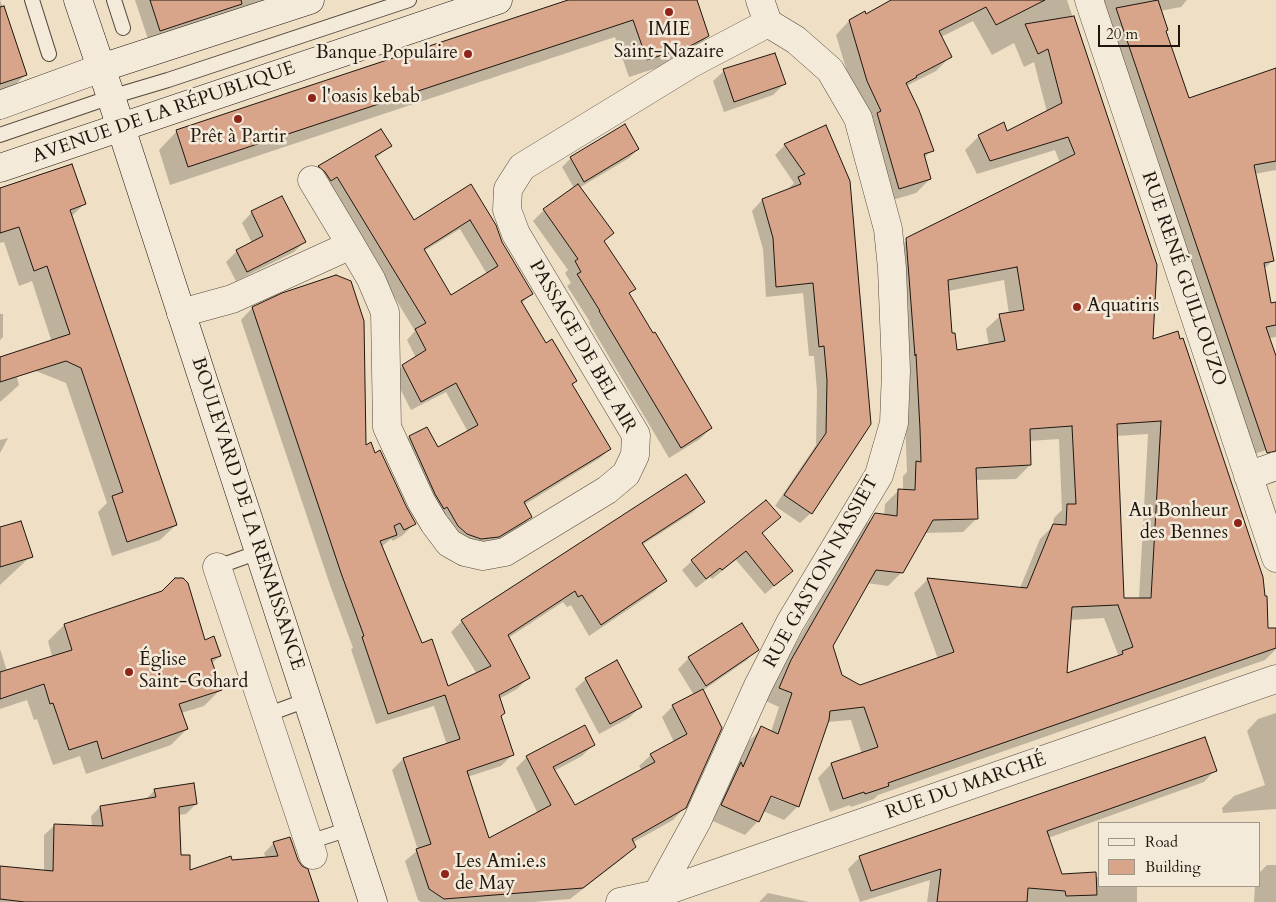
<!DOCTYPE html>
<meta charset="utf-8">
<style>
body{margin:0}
#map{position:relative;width:1276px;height:902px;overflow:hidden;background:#eedfc5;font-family:Cardo,serif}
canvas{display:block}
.legend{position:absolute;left:1098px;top:822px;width:162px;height:65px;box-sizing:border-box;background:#f4ead9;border:1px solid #9f9688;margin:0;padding:6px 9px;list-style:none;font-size:15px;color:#1f170f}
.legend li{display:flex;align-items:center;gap:10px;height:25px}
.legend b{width:25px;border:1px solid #9f9688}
.scale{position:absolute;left:1098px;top:25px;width:82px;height:22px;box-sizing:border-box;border:2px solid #1f170f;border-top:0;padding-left:6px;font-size:15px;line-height:18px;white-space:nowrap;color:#1f170f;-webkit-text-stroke:4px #f4ead9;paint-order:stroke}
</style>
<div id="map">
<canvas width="1276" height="902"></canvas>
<ul class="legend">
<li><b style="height:6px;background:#f4ead9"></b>Road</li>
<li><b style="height:14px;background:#d8a48a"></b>Building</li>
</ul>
<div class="scale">20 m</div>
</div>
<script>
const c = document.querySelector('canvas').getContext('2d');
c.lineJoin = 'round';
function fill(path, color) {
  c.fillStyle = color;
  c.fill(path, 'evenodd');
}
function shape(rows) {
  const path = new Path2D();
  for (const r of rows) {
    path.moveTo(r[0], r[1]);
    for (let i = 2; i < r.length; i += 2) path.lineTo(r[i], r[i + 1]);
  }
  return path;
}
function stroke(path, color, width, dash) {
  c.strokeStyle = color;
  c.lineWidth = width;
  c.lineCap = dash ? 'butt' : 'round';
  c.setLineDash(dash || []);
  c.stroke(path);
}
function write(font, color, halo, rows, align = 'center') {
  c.font = font + ' Cardo,serif';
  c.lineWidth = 5;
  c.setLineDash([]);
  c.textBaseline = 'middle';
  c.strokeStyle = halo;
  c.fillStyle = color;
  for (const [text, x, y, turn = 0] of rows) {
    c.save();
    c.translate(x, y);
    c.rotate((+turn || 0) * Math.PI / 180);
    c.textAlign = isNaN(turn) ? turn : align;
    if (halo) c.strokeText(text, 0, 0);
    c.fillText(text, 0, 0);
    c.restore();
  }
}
const shadow = shape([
 [0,0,26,74,15,85,0,90],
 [135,0,275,0,149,42],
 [572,0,695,0,708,36,689,55,672,63,629,77,615,37,170,185,159,150,177,131],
 [893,0,1067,0,1156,266,1152,341,1267,629,1276,629,1276,649,1265,660,878,795,874,799,851,807,850,805,830,812,818,778,831,764,862,754,851,720,827,722,798,806,784,820,763,811,758,821,745,835,708,819,727,777,736,769,748,742,762,728,771,732,779,707,766,701,778,675,862,528,876,515,884,516,885,504,899,490,903,490,903,476,907,472,903,366,893,253,907,240,1060,163,1055,150,977,174,965,150,979,136,1007,133,1047,112,1034,62,1024,67,1014,43,992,55,973,21,941,37,950,57,936,71,906,86,932,150,924,158,930,179,916,193,886,202,836,35,849,21,866,16],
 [1004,280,1009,314,1000,316,986,329,989,345,956,351,951,334,948,291],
 [1148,434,1139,599,1123,599,1116,436],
 [1059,439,1062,510,1054,518,1053,526,1040,539,1020,588,928,579,914,593,938,659,860,686,841,675,832,646,867,583,888,586,902,572,924,533,963,532,976,519,975,480,1016,479,1030,465,1029,441],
 [1104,618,1119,657,1066,675,1070,620],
 [766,793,792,803,792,805,765,795],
 [1096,0,1187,0,1181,7,1160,11,1165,31,1189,99,1276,69,1276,170,1254,174,1272,261,1264,269,1270,305,1276,304,1276,337,1269,338,1276,360,1276,447,1251,455],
 [724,71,784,84,773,95,724,112,713,81],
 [625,126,638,149,629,158,579,188,612,233,603,242,634,289,628,295,711,428,700,439,669,458,589,323,590,322,567,286,571,283,565,273,568,270,533,221,544,210,574,188,562,167,571,158],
 [825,127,870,424,811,513,800,523,775,506,816,445,817,391,814,356,809,356,803,293,766,297,763,249,752,211,762,200,789,190,788,189,794,183,775,155,785,145],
 [380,130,390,146,375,159,413,222,471,186,501,242,532,293,521,304,545,345,576,381,572,385,610,449,600,458,524,505,531,517,521,527,489,546,458,543,400,447,409,437,427,429,437,449,468,432,446,392,411,410,393,375,403,366,416,358,407,340,415,331,327,186,309,176,318,167],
 [460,229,487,274,451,296,424,251],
 [0,189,84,204,71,217,176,525,160,540,112,556,98,512,107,503,66,383,31,369,55,352,32,281,19,286,4,242,0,243],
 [252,212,304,242,294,252,236,281,226,262,237,251,252,243,242,223],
 [283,294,364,447,374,455,415,523,403,535,393,541,391,539,381,547,421,644,447,687,477,674,451,632,462,621,703,502,692,513,642,545,665,581,654,592,589,636,571,605,567,607,563,602,508,638,528,678,517,689,499,699,500,717,513,754,501,766,467,777,488,840,538,814,516,768,527,757,593,745,582,756,554,771,574,807,642,770,639,766,651,755,674,742,662,717,673,706,694,695,678,669,689,658,757,649,747,660,702,691,684,808,673,820,632,843,634,847,623,858,570,899,533,902,421,902,418,900,405,861,418,850,392,770,403,759,447,745,434,706,376,724,351,649,353,648,330,585,241,320,252,308],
 [0,314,3,314,3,337,0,340],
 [13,363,19,385,0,402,0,366],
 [8,438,0,453,0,440],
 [766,501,761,534,792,570,765,594,736,560,712,579,710,577,696,588,682,570,692,561],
 [0,527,31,556,0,585],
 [178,578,204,641,220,656,211,664,220,690,204,706,181,713,187,729,171,745,86,774,80,756,53,765,37,719,34,720,27,700,0,709,0,649,7,671,52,656,48,641,64,625,160,593,172,581],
 [586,679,640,707,629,718,599,734,575,689],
 [1276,713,1276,809,1223,813,1222,808,1234,796,1265,785,1247,731,1258,719],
 [1215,770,1204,782,1048,838,1061,875,1100,877,1100,886,1137,886,1137,902,927,902,930,880,860,902,848,869,860,857],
 [193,785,196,804,186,814,178,815,180,856,189,871,231,862,266,858,264,853,274,843,297,861,313,902,0,902,0,867,44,871,44,835,54,826,92,827,91,816,100,807,145,800,154,791],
 [1267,865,1276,865,1276,902,1254,902,1255,886,1260,886,1260,872],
 [768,893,809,902,759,902]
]);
const building = shape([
 [150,0,241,0,242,4,160,31,150,0],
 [568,0,697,0,709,36,692,45,647,60,633,20,188,167,176,130,568,0],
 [891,0,1045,0,996,25,986,7,939,31,952,57,916,76,917,77,906,83,919,110,934,151,924,154,931,179,899,189,877,113,881,111,867,81,849,20,865,11,866,14,891,0],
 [1158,0,1168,30,1166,31,1189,98,1276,68,1276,161,1254,165,1274,261,1264,263,1271,303,1276,302,1276,325,1266,327,1276,356,1276,451,1267,453,1116,8,1158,0],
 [4,6,27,75,0,84,0,7,4,6],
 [1074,16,1157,265,1153,339,1178,331,1180,339,1183,338,1263,577,1265,596,1267,596,1268,628,1276,628,1276,648,888,783,889,786,865,794,864,792,843,799,831,763,878,747,864,707,830,711,829,720,799,807,771,796,759,822,721,805,741,762,743,767,761,726,778,734,792,693,779,688,791,660,875,513,897,516,898,489,915,490,916,461,921,462,920,429,916,354,915,356,906,238,1075,154,1068,137,990,161,978,135,1004,122,1007,131,1062,103,1048,49,1038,54,1025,24,1074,16],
 [1017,267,1024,310,999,314,1005,341,957,350,955,333,952,333,948,280,1017,267],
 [1161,421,1151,598,1124,598,1117,424,1161,421],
 [1072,426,1076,504,1067,504,1066,525,1053,524,1027,588,927,578,954,652,860,685,842,675,833,646,876,570,903,573,933,520,978,519,976,468,1031,465,1030,429,1072,426],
 [1118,605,1133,647,1122,651,1123,654,1067,673,1072,607,1118,605],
 [775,53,786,84,734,102,723,69,775,53],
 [625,124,639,149,584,182,570,157,625,124],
 [826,125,850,181,871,424,812,514,784,495,826,433,827,380,824,346,819,347,813,283,776,287,773,238,762,199,801,184,798,177,805,174,784,144,826,125],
 [381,129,392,146,375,156,414,220,471,184,496,225,502,242,533,294,521,301,546,343,552,339,577,381,572,384,611,449,524,502,532,517,499,537,481,539,467,534,458,526,447,507,444,509,435,494,409,436,427,427,438,447,478,425,456,383,421,402,402,365,426,350,415,329,426,323,337,177,331,181,325,172,318,166,381,129],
 [470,220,498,266,451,295,424,249,470,220],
 [72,164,86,204,70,210,177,525,127,542,112,496,123,492,81,368,66,361,0,382,0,357,70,334,47,266,34,271,19,227,0,233,0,188,72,164],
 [578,184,614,233,604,241,636,289,629,293,653,333,655,332,712,428,681,448,599,311,600,311,577,274,581,272,575,261,578,259,543,209,578,184],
 [282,196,306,242,247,272,236,250,263,236,251,211,282,196],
 [336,275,351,281,364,321,366,445,371,442,375,453,380,450,407,508,416,524,404,530,400,523,394,526,397,535,380,541,422,643,432,639,448,686,491,666,461,620,686,474,705,502,642,543,667,581,644,596,601,625,582,595,578,597,575,591,508,635,530,678,499,695,505,713,501,716,514,755,467,771,489,838,551,805,526,756,585,725,595,745,553,767,575,805,655,762,650,754,687,734,672,705,703,689,722,728,686,808,632,839,636,847,583,888,444,899,429,889,416,849,431,844,403,758,460,739,445,695,388,714,362,637,364,636,341,573,252,307,282,293,336,275],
 [766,500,781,517,762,533,793,571,774,586,746,551,722,570,720,568,706,579,691,560,766,500],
 [21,521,33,557,0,567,0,527,21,521],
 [175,578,183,578,188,583,205,640,214,636,221,656,211,659,222,690,179,704,188,729,102,759,97,741,69,750,53,703,50,704,44,684,0,699,0,672,72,650,64,624,162,591,175,578],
 [742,623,759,650,706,686,688,657,742,623],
 [617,660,642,707,610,724,585,678,617,660],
 [1205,737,1217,771,1047,831,1062,874,1096,872,1097,895,1066,896,1065,891,1028,888,1027,902,937,902,941,869,871,891,859,856,1205,737],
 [194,783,197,804,179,807,181,855,190,855,190,870,231,856,232,860,278,856,273,842,290,837,298,860,302,866,308,869,319,902,25,902,0,899,0,866,53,871,54,824,103,826,100,806,156,797,154,789,194,783]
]);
const lane = shape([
 [32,0,49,54],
 [114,0,123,28],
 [0,135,111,97,168,80,409,0],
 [217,567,259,552],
 [266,715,307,700],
 [309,842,349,829]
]);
const street = shape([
 [1089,0,1276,558],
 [312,180,351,245],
 [181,313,232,299,351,245,371,279,385,312,387,427,421,501,434,523,449,543,465,552,483,556,505,552,607,490,626,474,635,455,636,435,516,234,507,210,508,189,522,167,692,63,768,23],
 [1248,476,1276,466],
 [217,567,313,855],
 [657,894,697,821,758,686,790,623,879,475,894,423,896,371,892,268,888,229,858,118,830,70,796,40,768,23,760,0],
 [620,902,657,894,1276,679]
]);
const secondary = shape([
 [78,0,111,97,373,902],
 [0,105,101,68,310,0],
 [0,168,498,0]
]);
const markers = [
 [669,12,5,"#8f2418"],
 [468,54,5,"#8f2418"],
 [312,98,5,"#8f2418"],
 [238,119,5,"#8f2418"],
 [1077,307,5,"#8f2418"],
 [1238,523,5,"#8f2418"],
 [129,672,5,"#8f2418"],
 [445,874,5,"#8f2418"]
];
const poiNames = [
 ["IMIE",669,31,"center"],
 ["Saint-Nazaire",669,53,"center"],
 ["Banque Populaire",458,54,"right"],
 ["l'oasis kebab",322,98],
 ["Prêt à Partir",238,138,"center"],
 ["Aquatiris",1087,307],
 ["Au Bonheur",1228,512,"right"],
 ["des Bennes",1228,534,"right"],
 ["Église",139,661],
 ["Saint-Gohard",139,683],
 ["Les Ami.e.s",455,863],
 ["de May",455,885]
];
const streetNames = [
 ["AVENUE DE LA RÉPUBLIQUE",164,113,-19],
 ["RUE RENÉ GUILLOUZO",1183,279,71],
 ["PASSAGE DE BEL AIR",582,347,60],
 ["BOULEVARD DE LA RENAISSANCE",247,514,72],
 ["RUE GASTON NASSIET",822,572,-61],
 ["RUE DU MARCHÉ",966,787,-19]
];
fill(shadow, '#0003');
fill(building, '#d8a48a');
stroke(building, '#1f170f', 1);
stroke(lane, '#53493c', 16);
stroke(street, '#53493c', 29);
stroke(secondary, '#1f170f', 29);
stroke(lane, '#f4ead9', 14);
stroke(street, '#f4ead9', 28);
stroke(secondary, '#f4ead9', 28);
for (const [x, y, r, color] of markers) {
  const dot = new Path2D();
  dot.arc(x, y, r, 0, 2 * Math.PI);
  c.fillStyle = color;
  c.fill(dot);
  stroke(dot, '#f4ead9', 2);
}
write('19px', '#1f170f', '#f4ead9', poiNames, 'left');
write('19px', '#1f170f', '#f4ead9', streetNames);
</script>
